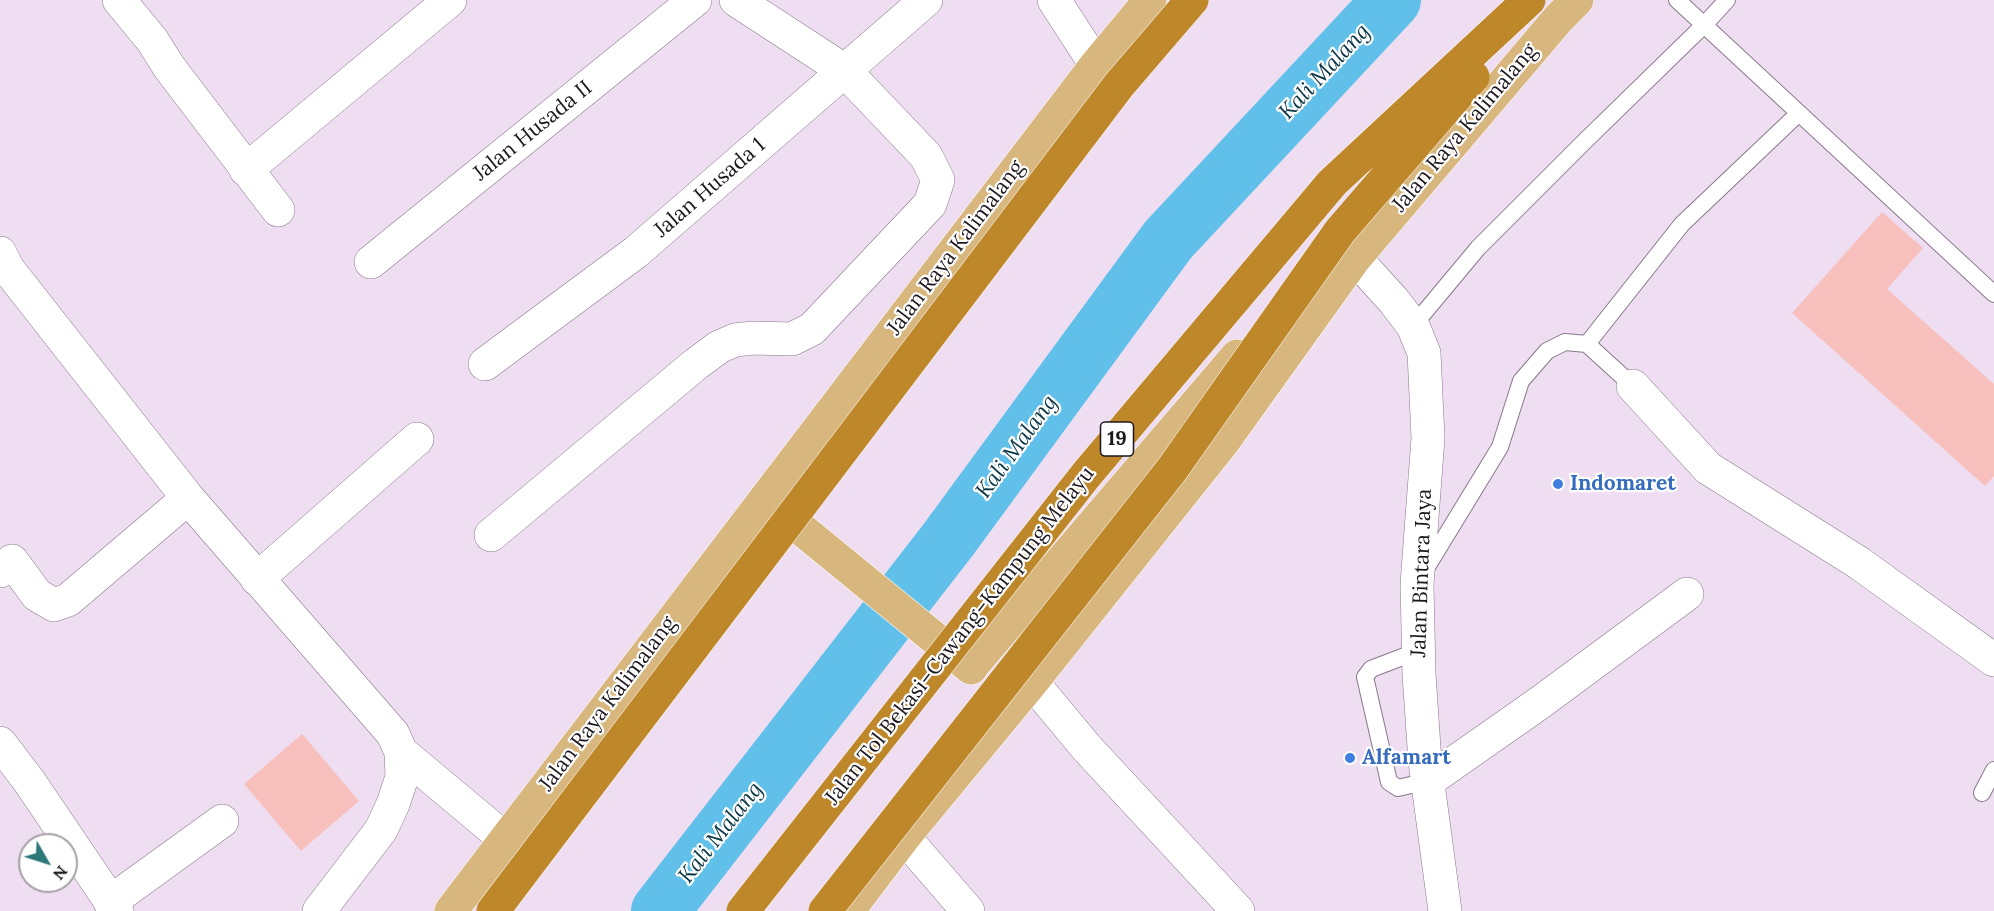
<!DOCTYPE html>
<meta charset="utf-8">
<style>
body{margin:0}
#map{position:relative;width:1994px;height:911px;overflow:hidden;background:#efddf2;font-family:Lora,serif}
canvas{display:block}
.north{position:absolute;left:18px;top:833px;width:60px;height:60px;box-sizing:border-box;background:#fff;border:2px solid #a5a2a5;border-radius:50%;rotate:129deg;font-size:16px;font-weight:700;line-height:24px;text-align:center;color:#1d171e}
.north::after{content:'';display:block;margin:auto;width:21px;height:27px;background:#2d7776;clip-path:polygon(50% 0,100% 100%,50% 72%,0 100%)}
</style>
<div id="map">
<canvas width="1994" height="911"></canvas>
<div class="north">N</div>
</div>
<script>
const c = document.querySelector('canvas').getContext('2d');
c.lineJoin = 'round';
function shape(rows) {
  const path = new Path2D();
  for (const r of rows) {
    path.moveTo(r[0], r[1]);
    for (let i = 2; i < r.length; i += 2) path.lineTo(r[i], r[i + 1]);
  }
  return path;
}
function stroke(path, color, width, dash) {
  c.strokeStyle = color;
  c.lineWidth = width;
  c.lineCap = dash ? 'butt' : 'round';
  c.setLineDash(dash || []);
  c.stroke(path);
}
function fill(path, color) {
  c.fillStyle = color;
  c.fill(path, 'evenodd');
}
function write(font, color, halo, rows, align = 'center') {
  c.font = font + ' Lora,serif';
  c.lineWidth = 4.5;
  c.setLineDash([]);
  c.textBaseline = 'middle';
  c.strokeStyle = halo;
  c.fillStyle = color;
  for (const [text, x, y, turn = 0] of rows) {
    c.save();
    c.translate(x, y);
    c.rotate((+turn || 0) * Math.PI / 180);
    c.textAlign = isNaN(turn) ? turn : align;
    if (halo) c.strokeText(text, 0, 0);
    c.fillText(text, 0, 0);
    c.restore();
  }
}
const river = shape([
 [660,911,948,540,1168,240,1392,0]
]);
const building = shape([
 [1882,212,1923,248,1887,289,1994,384,1994,476,1985,486,1792,313],
 [302,734,359,801,301,851,244,784]
]);
const lane = shape([
 [1677,0,1994,294],
 [1413,326,1478,248,1585,141,1705,24,1727,0],
 [1587,344,1682,224,1799,113],
 [1425,570,1500,447,1521,381,1547,351,1565,342,1587,344,1633,386],
 [1418,651,1371,669,1365,677,1389,782,1398,788,1428,781],
 [1982,793,1994,770]
]);
const street = shape([
 [119,0,152,40,169,67,278,210],
 [1054,0,1096,65],
 [246,170,450,0],
 [0,253,8,269,188,498,393,734,401,752,402,777,393,804,381,830,319,911],
 [371,262,695,0],
 [485,364,636,252,926,0],
 [1633,386,1708,468,1859,563,1994,660],
 [491,535,696,364,719,347,735,340,753,338,792,339,812,329,930,204,938,180,926,156,845,71,736,0],
 [0,571,12,561,37,595,54,605,68,600,188,498],
 [257,579,417,439],
 [1032,682,1086,747,1238,911],
 [0,743,29,781,117,911],
 [401,752,505,839],
 [1428,781,1538,704,1687,594],
 [904,837,968,911],
 [110,902,222,821]
]);
const secondary = shape([
 [1355,258,1394,301,1413,326,1424,353,1428,438,1417,584,1419,674,1425,762,1445,911]
]);
const primary = shape([
 [767,501,971,668],
 [971,667,1237,356],
 [451,911,1096,65,1150,0],
 [848,911,904,837,1032,682,1224,441,1355,258,1559,18,1577,0]
]);
const highwayBridge = shape([
 [493,911,1119,85,1192,0],
 [743,911,1086,475,1332,183,1529,0],
 [825,911,1173,468,1340,231,1473,77]
]);
const markers = [
 [1558,484,6,"#3f7fe0"],
 [1350,758,6,"#3f7fe0"]
];
const shields = [
 [1117,439,33]
];
const shieldNames = [
 ["19",1117,439]
];
const streetNames = [
 ["Jalan Raya Kalimalang",1465,128,-50],
 ["Jalan Husada II",533,131,-39],
 ["Jalan Husada 1",710,188,-41],
 ["Jalan Raya Kalimalang",956,248,-53],
 ["Jalan Bintara Jaya",1422,573,-88],
 ["Jalan Tol Bekasi–Cawang–Kampung Melayu",960,636,-52],
 ["Jalan Raya Kalimalang",608,704,-53]
];
const shopNames = [
 ["Indomaret",1570,484],
 ["Alfamart",1362,758]
];
const waterNames = [
 ["Kali Malang",1325,72,-47],
 ["Kali Malang",1017,447,-54],
 ["Kali Malang",721,833,-52]
];
stroke(river, '#60c0e9', 58);
fill(building, '#f8c0bc');
stroke(lane, '#88788b', 18);
stroke(street, '#88788b', 34);
stroke(secondary, '#88788b', 34);
stroke(primary, '#fff', 34);
stroke(lane, '#fff', 16);
stroke(street, '#fff', 33);
stroke(secondary, '#fff', 33);
stroke(primary, '#d8b77f', 33);
stroke(highwayBridge, '#fff', 34, []);
stroke(highwayBridge, '#be8729', 33);
for (const [x, y, r, color] of markers) {
  const dot = new Path2D();
  dot.arc(x, y, r, 0, 2 * Math.PI);
  c.fillStyle = color;
  c.fill(dot);
  stroke(dot, '#fff', 2);
}
for (const [x, y, w] of shields) {
  const box = new Path2D();
  box.roundRect(x - w / 2, y - 17, w, 34, 4.5);
  c.fillStyle = '#fff';
  c.fill(box);
  stroke(box, '#1d171e', 1.5);
}
write('bold 20px', '#1d171e', null, shieldNames);
write('21px', '#1d171e', '#fff', streetNames);
write('bold 21px', '#366cbe', '#fff', shopNames, 'left');
write('italic 22px', '#083546', '#fff', waterNames);
</script>
